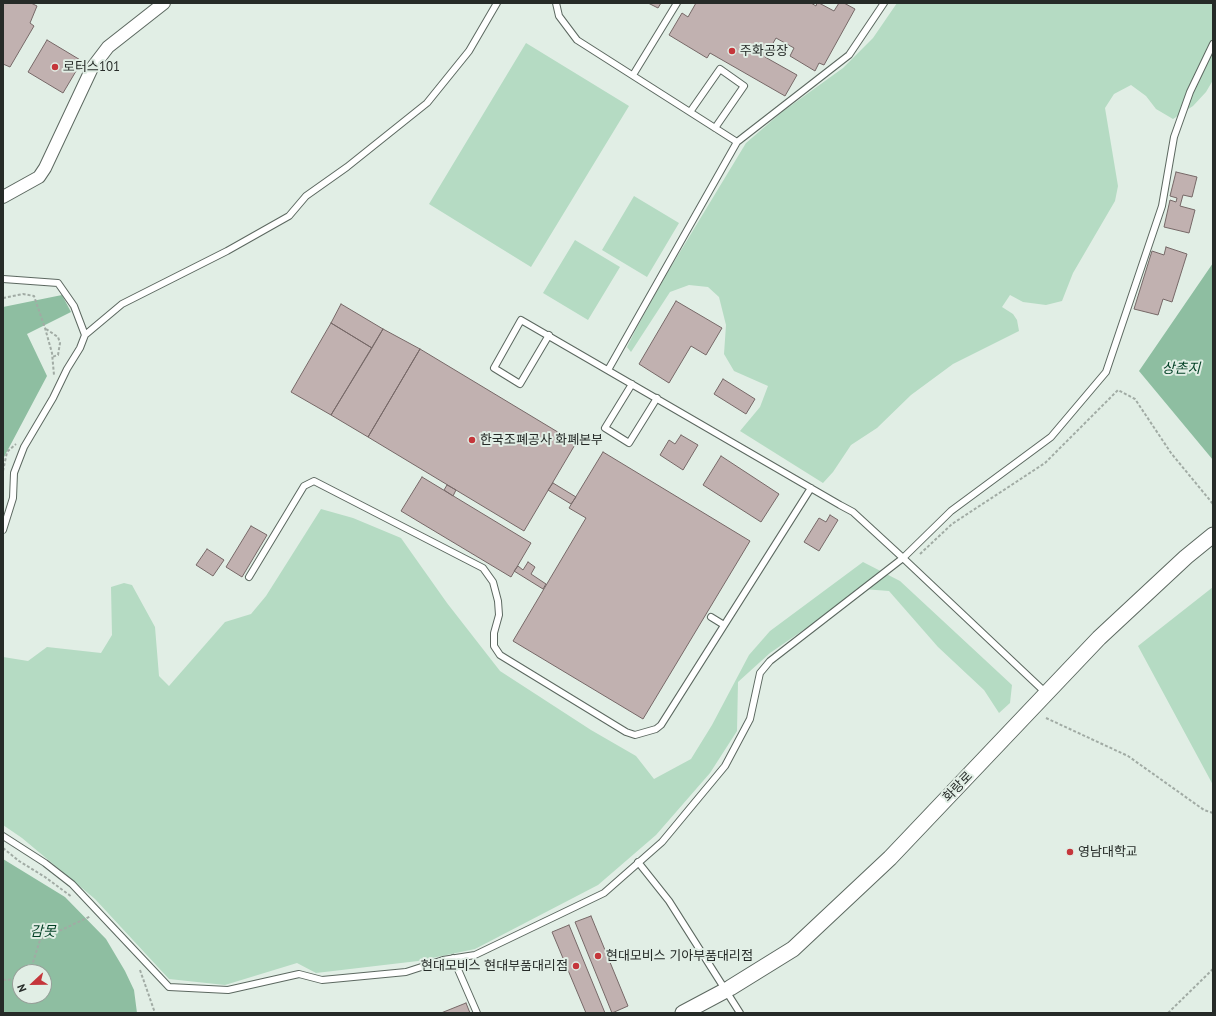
<!DOCTYPE html>
<meta charset="utf-8">
<style>
body{margin:0}
#map{position:relative;width:1216px;height:1016px;overflow:hidden;background:#e1eee5;font-family:"PT Sans",sans-serif}
canvas{display:block}
.frame{position:absolute;inset:0;border:4px solid #262b28;pointer-events:none}
.north{position:absolute;left:12px;top:964px;width:40px;height:40px;box-sizing:border-box;background:#e1eee5;border:1px solid #96a099;border-radius:50%;rotate:248deg;font-size:11px;font-weight:700;line-height:16px;text-align:center;color:#262b28}
.north::after{content:'';display:block;margin:auto;width:14px;height:18px;background:#c5363b;clip-path:polygon(50% 0,100% 100%,50% 72%,0 100%)}
</style>
<div id="map">
<canvas width="1216" height="1016"></canvas>
<div class="frame"></div>
<div class="north">N</div>
</div>
<script>
const c = document.querySelector('canvas').getContext('2d');
c.lineJoin = 'round';
function fill(path, color) {
  c.fillStyle = color;
  c.fill(path, 'evenodd');
}
function shape(rows) {
  const path = new Path2D();
  for (const r of rows) {
    path.moveTo(r[0], r[1]);
    for (let i = 2; i < r.length; i += 2) path.lineTo(r[i], r[i + 1]);
  }
  return path;
}
function stroke(path, color, width, dash) {
  c.strokeStyle = color;
  c.lineWidth = width;
  c.lineCap = dash ? 'butt' : 'round';
  c.setLineDash(dash || []);
  c.stroke(path);
}
function write(font, color, halo, rows, align = 'center') {
  c.font = font + ' "PT Sans","Noto Sans KR",sans-serif';
  c.lineWidth = 4;
  c.setLineDash([]);
  c.textBaseline = 'middle';
  c.strokeStyle = halo;
  c.fillStyle = color;
  for (const [text, x, y, turn = 0] of rows) {
    c.save();
    c.translate(x, y);
    c.rotate((+turn || 0) * Math.PI / 180);
    c.textAlign = isNaN(turn) ? turn : align;
    if (halo) c.strokeText(text, 0, 0);
    c.fillText(text, 0, 0);
    c.restore();
  }
}
const green = shape([
 [897,3,1213,3,1213,80,1206,92,1193,106,1173,119,1156,109,1146,96,1131,85,1114,94,1105,108,1118,186,1115,201,1073,273,1062,301,1046,305,1023,302,1010,295,1002,307,1013,314,1017,320,1019,331,953,364,911,395,877,428,851,445,833,472,823,483,740,431,760,407,768,386,734,371,724,354,726,325,719,297,708,287,689,285,670,292,631,352,627,347,636,329,666,275,746,143,782,112,843,68,873,38],
 [526,43,629,106,531,267,429,204],
 [634,196,679,223,647,277,602,250],
 [575,240,620,267,588,320,543,293],
 [321,509,353,518,401,538,447,603,500,671,591,730,636,756,654,779,691,759,712,725,749,655,770,631,863,562,900,581,1012,685,1010,703,999,713,984,690,938,647,889,591,863,589,770,653,738,682,737,731,710,773,656,835,598,885,475,949,418,961,316,973,297,963,225,985,169,979,95,899,22,838,3,825,3,657,28,661,47,647,101,653,112,635,111,587,124,583,132,585,155,627,159,676,169,686,225,622,251,614,266,596],
 [1213,587,1213,785,1138,646]
]);
const water = shape([
 [1213,263,1213,460,1139,371],
 [62,295,71,312,27,334,47,376,3,459,3,307],
 [3,859,65,897,106,939,125,971,134,990,137,1013,3,1013],
 [20,972,44,972,44,996,20,996]
]);
const building = shape([
 [3,3,31,3,37,6,30,23,34,26,10,67,3,64,3,3],
 [648,3,661,3,658,8,648,3],
 [696,3,811,3,816,6,817,3,819,3,834,11,839,3,844,3,855,9,824,65,819,63,815,71,790,56,794,48,776,38,765,57,797,75,785,96,710,53,707,58,669,35,682,13,688,17,696,3],
 [47,40,82,61,63,93,28,72,47,40],
 [1176,172,1197,177,1192,197,1183,195,1180,206,1195,210,1189,233,1164,227,1170,200,1176,202,1177,198,1170,196,1176,172],
 [1166,247,1187,254,1172,302,1163,299,1158,315,1134,309,1152,251,1164,255,1166,247],
 [676,301,722,328,706,355,691,346,669,383,639,364,676,301],
 [341,304,383,329,372,348,331,323,341,304],
 [331,323,372,348,331,415,291,392,331,323],
 [383,329,420,349,368,437,331,415,383,329],
 [420,349,576,443,524,531,368,437,420,349],
 [723,379,755,399,746,414,714,394,723,379],
 [681,435,698,445,683,470,660,455,669,440,675,444,681,435],
 [603,452,750,541,643,719,513,641,586,518,569,508,603,452],
 [721,456,779,494,761,522,703,485,721,456],
 [422,477,531,543,511,577,401,511,422,477],
 [553,483,576,497,571,504,548,490,553,483],
 [447,485,456,490,453,496,444,490,447,485],
 [830,515,838,520,819,551,804,542,819,518,826,522,830,515],
 [251,526,267,535,242,577,226,567,251,526],
 [207,549,224,560,213,576,196,565,207,549],
 [528,562,535,567,531,574,546,584,543,589,514,571,518,566,523,570,528,562],
 [591,916,628,1006,612,1013,575,922,591,916],
 [569,925,605,1013,586,1013,552,932,569,925],
 [466,1003,470,1013,441,1013,466,1003]
]);
const path = shape([
 [3,298,23,294,34,296,45,328,52,353,54,375],
 [46,329,58,337,60,343,58,355,52,357],
 [3,471,7,452,16,444],
 [920,554,952,524,1045,463,1118,390,1135,399,1171,453,1213,504],
 [1046,718,1128,756,1204,810,1213,813],
 [3,848,19,861,45,877,72,897],
 [140,970,155,1013],
 [30,972,40,940,91,916],
 [3,980,20,979],
 [1168,1013,1213,969]
]);
const service = shape([
 [556,3,559,16,577,40,737,142],
 [633,75,677,3],
 [690,112,720,69,744,86,715,128],
 [3,279,58,283,74,306,85,335,80,348,67,369,53,398,24,447,14,473,13,498,3,530],
 [85,335,122,304,227,251,289,216,306,196,347,167,427,103,469,51,497,3],
 [549,335,520,384,494,368,521,320,840,505,853,512,903,558,1046,693],
 [608,370,737,142,849,55,884,3],
 [632,384,605,428,629,443,657,398],
 [249,577,304,486,314,481,483,568,493,582,498,601,499,615,494,633,494,646,500,655,626,732,635,735,656,729,661,725,811,488],
 [711,617,724,625],
 [3,836,45,863,72,884,169,987,228,990,299,974,322,980,406,972,443,960,475,955,604,893,662,842,725,766,750,719,760,673,770,661,903,558,951,511,1051,437,1106,372,1162,206,1174,137,1190,92,1213,44],
 [638,862,669,901,740,1013],
 [453,958,477,1013]
]);
const minor = shape([
 [3,197,39,177,45,168,92,68,108,47,164,3]
]);
const tertiary = shape([
 [683,1013,730,988,793,949,890,858,1099,638,1186,557,1213,535]
]);
const markers = [
 [732,51,4,"#c5363b"],
 [55,67,4,"#c5363b"],
 [472,440,4,"#c5363b"],
 [1070,852,4,"#c5363b"],
 [598,956,4,"#c5363b"],
 [576,966,4,"#c5363b"]
];
const poiNames = [
 ["주화공장",740,51],
 ["로터스101",63,67],
 ["한국조폐공사 화폐본부",480,440],
 ["영남대학교",1078,852],
 ["현대모비스 기아부품대리점",606,956],
 ["현대모비스 현대부품대리점",568,966,"right"]
];
const streetNames = [
 ["화랑로",958,787,-46]
];
const waterNames = [
 ["상촌지",1181,369],
 ["감못",43,932]
];
fill(green, '#b5dbc3');
fill(water, '#8ebea1');
fill(building, '#c1b1b0');
stroke(building, '#766867', 1);
stroke(service, '#5c6860', 8);
stroke(minor, '#5c6860', 14);
stroke(tertiary, '#5c6860', 17);
stroke(path, '#a1aba4', 2, [3, 2]);
stroke(service, '#fff', 6);
stroke(minor, '#fff', 12);
stroke(tertiary, '#fff', 15);
for (const [x, y, r, color] of markers) {
  const dot = new Path2D();
  dot.arc(x, y, r, 0, 2 * Math.PI);
  c.fillStyle = color;
  c.fill(dot);
  stroke(dot, '#e1eee5', 1.5);
}
write('13px', '#262b28', '#e1eee5', poiNames, 'left');
write('13px', '#262b28', '#e1eee5', streetNames);
write('italic 14px', '#003f24', '#e1eee5', waterNames);
</script>
